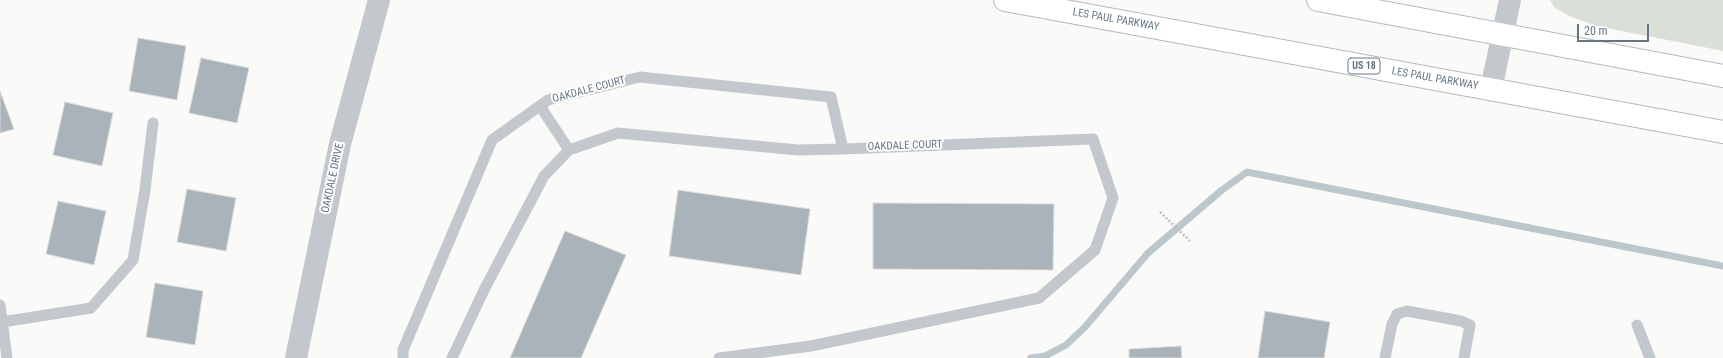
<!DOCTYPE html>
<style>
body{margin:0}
#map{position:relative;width:1723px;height:358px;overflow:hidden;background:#fafaf8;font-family:"Roboto Condensed",sans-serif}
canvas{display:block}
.scale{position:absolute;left:1577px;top:24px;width:72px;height:18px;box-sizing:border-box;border:2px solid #657683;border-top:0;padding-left:5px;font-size:12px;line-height:14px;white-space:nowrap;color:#657683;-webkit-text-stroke:3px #fff;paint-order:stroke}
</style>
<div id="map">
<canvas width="1723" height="358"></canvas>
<div class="scale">20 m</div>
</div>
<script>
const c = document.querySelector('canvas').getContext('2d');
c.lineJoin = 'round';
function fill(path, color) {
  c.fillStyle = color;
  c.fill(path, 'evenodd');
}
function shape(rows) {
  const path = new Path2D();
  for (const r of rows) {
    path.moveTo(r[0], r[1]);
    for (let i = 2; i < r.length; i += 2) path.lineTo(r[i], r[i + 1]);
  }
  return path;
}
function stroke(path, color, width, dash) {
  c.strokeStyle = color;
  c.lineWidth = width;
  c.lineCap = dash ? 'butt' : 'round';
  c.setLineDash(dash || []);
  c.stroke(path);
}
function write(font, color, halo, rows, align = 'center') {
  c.font = font + ' "Roboto Condensed",sans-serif';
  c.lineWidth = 4;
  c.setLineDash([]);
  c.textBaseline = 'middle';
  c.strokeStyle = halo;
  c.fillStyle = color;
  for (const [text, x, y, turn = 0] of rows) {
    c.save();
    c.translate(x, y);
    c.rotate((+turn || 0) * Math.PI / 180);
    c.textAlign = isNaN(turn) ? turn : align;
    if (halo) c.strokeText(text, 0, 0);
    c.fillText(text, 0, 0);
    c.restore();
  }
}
const green = shape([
 [1550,0,1723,0,1723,51,1597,26,1571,17,1555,8]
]);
const stream = shape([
 [1031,358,1045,356,1066,345,1085,327,1148,253,1222,190,1247,172,1723,266]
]);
const building = shape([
 [138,38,186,46,177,100,129,91,138,38],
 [201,58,249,68,237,123,189,113,201,58],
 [0,91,14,129,0,133,0,91],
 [65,102,113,113,102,166,53,155,65,102],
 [187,189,236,198,226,251,177,242,187,189],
 [678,190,810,209,801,275,669,256,678,190],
 [58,201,106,211,94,265,46,254,58,201],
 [873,203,1054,204,1053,270,873,269,873,203],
 [565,231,626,255,581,358,510,358,565,231],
 [155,283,203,291,195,345,146,337,155,283],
 [1265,311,1330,322,1324,358,1258,358,1265,311],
 [1181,346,1182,358,1129,358,1129,349,1181,346]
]);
const path = shape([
 [1160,212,1190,241]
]);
const service = shape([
 [540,106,569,150],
 [0,305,7,358],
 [2,322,91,308,133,260,145,190,153,123],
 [1637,325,1650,358],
 [403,358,403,350,492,140,548,100,640,77,831,97,843,149,1093,139,1113,198,1095,250,1039,298,811,346,719,358],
 [452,358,484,290,544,176,569,150,618,133,798,150,843,149],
 [1385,358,1392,324,1397,314,1407,311,1461,321,1470,325,1464,358]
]);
const minor = shape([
 [1491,89,1510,0]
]);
const tertiary = shape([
 [296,358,340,144,379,0]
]);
const primary = shape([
 [1005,0,1723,132],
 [1318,0,1723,76]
]);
const shields = [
 [1364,66,32]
];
const shieldNames = [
 ["US 18",1364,66]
];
const streetNames = [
 ["LES PAUL PARKWAY",1116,20,10],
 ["LES PAUL PARKWAY",1435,79,10],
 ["OAKDALE COURT",589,90,-15],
 ["OAKDALE COURT",905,146,-2],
 ["OAKDALE DRIVE",333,178,-78]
];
fill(green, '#dadfd7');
stroke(stream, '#bbc7cb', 7);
fill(building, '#aab3b9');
stroke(building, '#dcdcda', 1);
stroke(primary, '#b5babe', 24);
stroke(path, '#bbbfc2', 2.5, [2, 2]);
stroke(service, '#c3c8cc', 11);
stroke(minor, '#c3c8cc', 22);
stroke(tertiary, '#c3c8cc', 22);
stroke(primary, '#fff', 22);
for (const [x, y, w] of shields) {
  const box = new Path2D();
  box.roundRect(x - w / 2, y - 8, w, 16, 3);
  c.fillStyle = '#fff';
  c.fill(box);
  stroke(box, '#657683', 1);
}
write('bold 10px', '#657683', null, shieldNames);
write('11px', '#657683', '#fff', streetNames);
</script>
